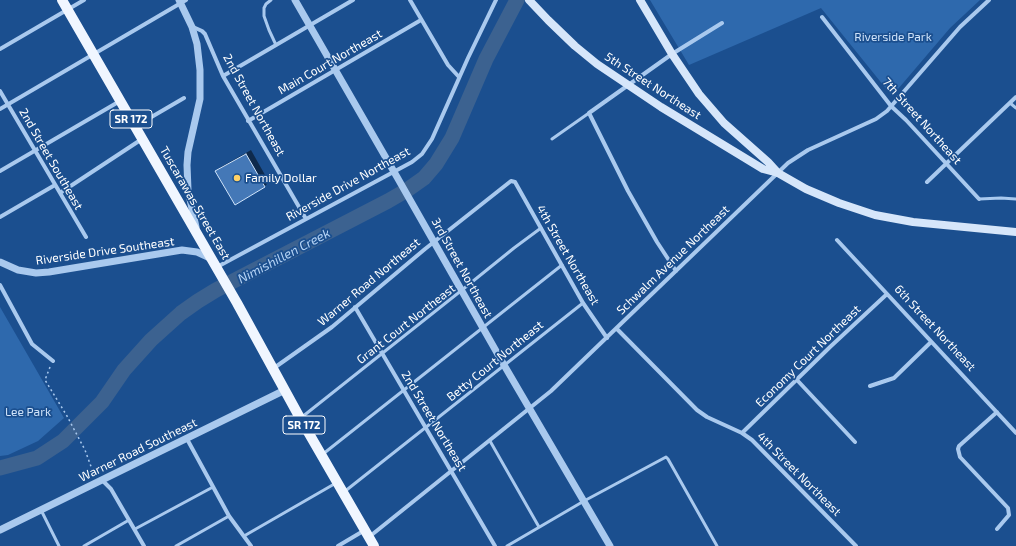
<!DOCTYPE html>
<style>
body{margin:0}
canvas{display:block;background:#1b4f8f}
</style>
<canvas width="1016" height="546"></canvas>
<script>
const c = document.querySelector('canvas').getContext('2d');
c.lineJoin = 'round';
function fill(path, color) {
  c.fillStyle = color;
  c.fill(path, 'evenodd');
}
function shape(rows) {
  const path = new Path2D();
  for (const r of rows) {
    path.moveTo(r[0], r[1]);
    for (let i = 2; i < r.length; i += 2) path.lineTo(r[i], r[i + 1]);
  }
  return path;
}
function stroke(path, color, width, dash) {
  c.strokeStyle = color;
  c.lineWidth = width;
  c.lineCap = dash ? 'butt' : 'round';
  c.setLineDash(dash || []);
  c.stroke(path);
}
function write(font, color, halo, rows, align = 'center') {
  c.font = font + ' "Exo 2",sans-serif';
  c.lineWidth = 3.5;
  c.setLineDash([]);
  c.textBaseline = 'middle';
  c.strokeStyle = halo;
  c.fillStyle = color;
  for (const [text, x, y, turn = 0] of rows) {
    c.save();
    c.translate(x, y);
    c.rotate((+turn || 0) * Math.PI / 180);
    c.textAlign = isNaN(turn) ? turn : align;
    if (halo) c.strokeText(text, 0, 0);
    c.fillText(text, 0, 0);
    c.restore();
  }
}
const green = shape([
 [650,0,980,0,950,28,892,96,821,8,689,65],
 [0,307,64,418,38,441,8,455,0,456]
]);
const shadow = shape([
 [251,150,269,182,264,187,216,171,221,167]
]);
const river = shape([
 [0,468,37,458,63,441,102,402,124,370,151,340,181,313,198,301,216,290,388,201,407,190,424,178,436,164,452,138,486,59,517,0]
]);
const building = shape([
 [246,154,265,187,235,205,215,171,246,154]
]);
const path = shape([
 [50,367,45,380,67,416,85,450,93,472,96,475]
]);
const service = shape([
 [271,0,266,4,264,8,264,16,269,30,276,45],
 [1010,103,1016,108],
 [552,139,589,113],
 [979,199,1001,198,1016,199],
 [302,417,462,290,514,248,541,228],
 [490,441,539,527],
 [323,454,562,265],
 [344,492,583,303],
 [41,510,59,546],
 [135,529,213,487],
 [244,536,336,483],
 [84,546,129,520],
 [176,546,229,516],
 [507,546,584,501,666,457,668,459,717,546]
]);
const minor = shape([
 [410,0,448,65,459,77],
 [822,17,891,106,906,120,979,199],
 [193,27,202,31,205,34,223,76,306,219],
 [0,49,84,0],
 [223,76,353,0],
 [0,91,86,237],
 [0,109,186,0],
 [248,121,421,20],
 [136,126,184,98],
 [0,171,120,101],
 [927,182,1016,97],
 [60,193,142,139],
 [0,217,55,185],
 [837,240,1016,433],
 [217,267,412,162,422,154,432,139,468,58,496,0],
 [676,271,657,242,628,191,589,113,672,54,722,23],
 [0,285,32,344,53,361],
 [355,307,495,546],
 [617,329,697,410,707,417,742,433,752,440,856,546],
 [274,368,332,327,425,249,511,181,515,182,583,303,607,338],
 [797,380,855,442],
 [870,386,894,378,931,342],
 [997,412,959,446,958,449,960,457,1008,508,1009,515,997,529],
 [742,433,830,347,887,294],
 [187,439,229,516,251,546],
 [102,480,111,489,144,546],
 [369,537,551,391,788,163,808,150,876,119,887,111,960,27,989,0],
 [338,546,365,530]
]);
const tertiary = shape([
 [179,0,192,27,197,44,200,70,200,99,188,152,187,165,188,190,196,227],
 [295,0,397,177,504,365,610,546],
 [0,262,18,270,36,273,49,272,182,250,197,252,210,258],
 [0,530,285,390]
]);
const secondary = shape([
 [529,0,548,20,575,46,597,64,661,107,763,169,778,173,806,189,839,203,875,215,913,222,1016,232],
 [640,0,672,54,699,94,724,123,768,162,778,173]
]);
const primary = shape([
 [62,0,237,303,300,418,374,546]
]);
const markers = [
 [237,178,4,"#ffd166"]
];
const shields = [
 [131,119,42],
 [304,425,42]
];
const shieldNames = [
 ["SR 172",131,119],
 ["SR 172",304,425]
];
const parkNames = [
 ["Riverside Park",893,37],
 ["Lee Park",28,412]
];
const streetNames = [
 ["Main Court Northeast",330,62,-30],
 ["5th Street Northeast",653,86,33],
 ["2nd Street Northeast",254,105,61],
 ["7th Street Northeast",922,121,48],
 ["2nd Street Southeast",51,159,60],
 ["Riverside Drive Northeast",348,184,-29],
 ["Tuscarawas Street East",195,203,60],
 ["Riverside Drive Southeast",105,251,-8],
 ["4th Street Northeast",568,255,60],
 ["Schwalm Avenue Northeast",673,260,-44],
 ["3rd Street Northeast",462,268,61],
 ["Warner Road Northeast",369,282,-40],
 ["Grant Court Northeast",406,324,-38],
 ["6th Street Northeast",935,328,47],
 ["Economy Court Northeast",808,356,-44],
 ["Betty Court Northeast",495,361,-39],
 ["2nd Street Northeast",434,421,59],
 ["Warner Road Southeast",138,450,-26],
 ["4th Street Northeast",799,474,45]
];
const poiNames = [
 ["Family Dollar",245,178]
];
const waterNames = [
 ["Nimishillen Creek",284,256,-28]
];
fill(green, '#2e69ad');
fill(shadow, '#0007');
stroke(river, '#3c6290', 15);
fill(building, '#4478b7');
stroke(building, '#cfe3fa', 1);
stroke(path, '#a9c9ee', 1.5, [2, 3]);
stroke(service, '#a9c9ee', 3);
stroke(minor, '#a9c9ee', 4);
stroke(tertiary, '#a9c9ee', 7);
stroke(secondary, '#d6e6fa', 8);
stroke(primary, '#f0f6ff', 10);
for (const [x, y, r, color] of markers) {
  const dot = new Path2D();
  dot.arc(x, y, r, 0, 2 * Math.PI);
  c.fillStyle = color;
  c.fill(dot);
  stroke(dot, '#1b4f8f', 1.5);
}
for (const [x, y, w] of shields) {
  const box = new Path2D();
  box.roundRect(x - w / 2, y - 9, w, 18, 3);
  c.fillStyle = '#1b4f8f';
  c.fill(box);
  stroke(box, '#fff', 1);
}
write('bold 11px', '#fff', null, shieldNames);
write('12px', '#cfe3fa', '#1b4f8f', parkNames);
write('12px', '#fff', '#1b4f8f', streetNames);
write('12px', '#fff', '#1b4f8f', poiNames, 'left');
write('italic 13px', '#b5d3f5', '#1b4f8f', waterNames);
</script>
